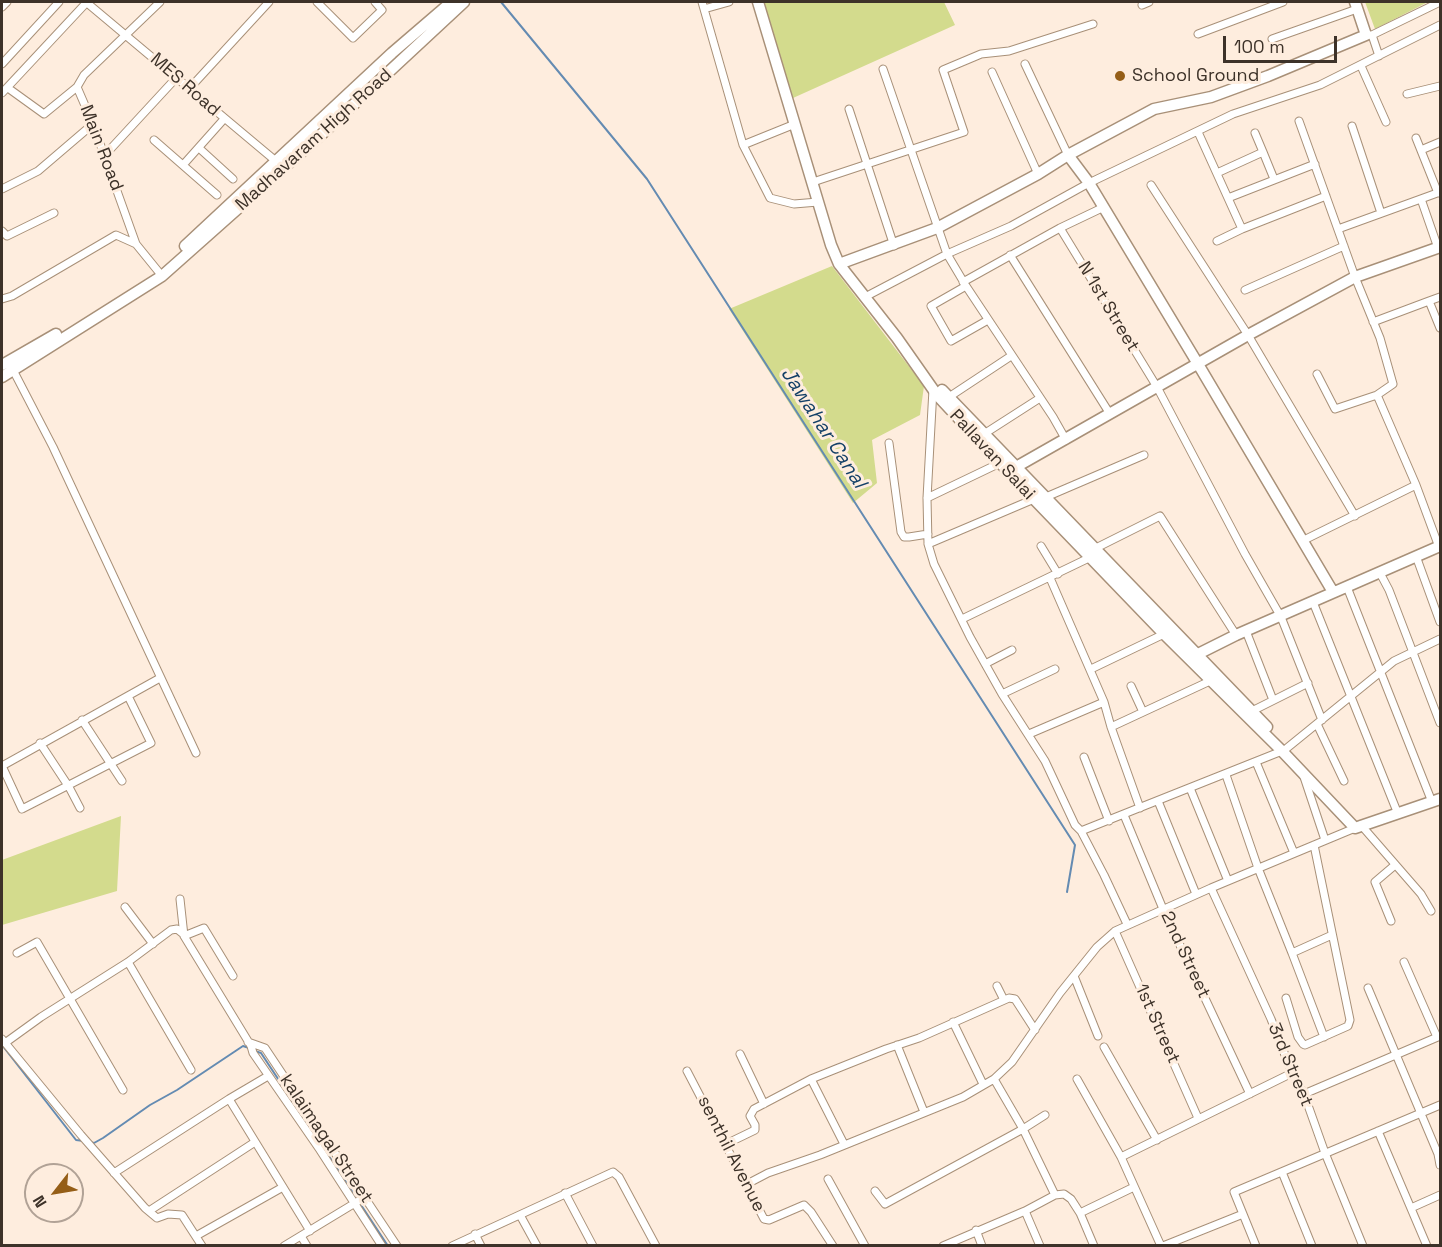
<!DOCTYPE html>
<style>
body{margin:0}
#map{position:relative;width:1442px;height:1247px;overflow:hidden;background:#feedde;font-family:"Space Grotesk",sans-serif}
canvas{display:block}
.frame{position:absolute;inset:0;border:3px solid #3d3229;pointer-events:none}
.north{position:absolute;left:24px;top:1163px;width:60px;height:60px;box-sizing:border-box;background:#feedde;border:2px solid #b1a296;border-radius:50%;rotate:239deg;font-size:16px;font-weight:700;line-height:24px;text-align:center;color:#3d3229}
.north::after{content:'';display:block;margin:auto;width:21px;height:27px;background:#955e17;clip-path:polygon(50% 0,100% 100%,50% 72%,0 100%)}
.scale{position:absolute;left:1223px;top:36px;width:114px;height:27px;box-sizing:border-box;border:3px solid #3d3229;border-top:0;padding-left:8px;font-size:18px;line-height:21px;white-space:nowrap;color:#3d3229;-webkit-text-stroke:4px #feedde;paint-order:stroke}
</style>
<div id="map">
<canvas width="1442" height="1247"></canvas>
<div class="frame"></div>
<div class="north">N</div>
<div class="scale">100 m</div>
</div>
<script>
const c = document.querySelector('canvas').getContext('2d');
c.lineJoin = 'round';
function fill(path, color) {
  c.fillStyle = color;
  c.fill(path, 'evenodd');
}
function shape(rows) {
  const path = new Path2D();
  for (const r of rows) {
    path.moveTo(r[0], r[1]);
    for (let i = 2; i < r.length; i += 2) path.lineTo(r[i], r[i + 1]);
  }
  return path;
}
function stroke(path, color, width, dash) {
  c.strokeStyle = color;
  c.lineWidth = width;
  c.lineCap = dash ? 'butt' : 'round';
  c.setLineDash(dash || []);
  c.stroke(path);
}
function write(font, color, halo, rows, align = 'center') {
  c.font = font + ' "Space Grotesk",sans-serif';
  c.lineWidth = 6;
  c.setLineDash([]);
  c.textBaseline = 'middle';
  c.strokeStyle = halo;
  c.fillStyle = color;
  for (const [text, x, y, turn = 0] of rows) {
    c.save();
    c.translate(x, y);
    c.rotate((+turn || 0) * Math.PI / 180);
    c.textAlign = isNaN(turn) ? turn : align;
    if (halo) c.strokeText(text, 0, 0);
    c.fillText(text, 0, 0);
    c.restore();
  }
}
const green = shape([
 [763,2,944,2,955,25,793,98],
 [1365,2,1425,2,1426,3,1375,29],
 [832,266,924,386,920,415,872,440,877,483,853,503,729,309],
 [121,816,117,891,2,925,2,860]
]);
const stream = shape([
 [501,2,647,179,1075,845,1067,892],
 [2,1045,76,1140,84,1141],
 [255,1051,261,1053,388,1246],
 [90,1142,94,1143,103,1138,150,1105,177,1090,243,1046,249,1048]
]);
const street = shape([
 [86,2,277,162],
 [160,2,84,75,77,87,93,124,136,244,162,276],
 [317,2,353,38,382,10,375,2],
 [702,2,743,145,770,198,794,204,818,202],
 [1142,5,1149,2],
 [2,7,7,2],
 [704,9,729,2],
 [1198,34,1283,2],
 [1366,35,1372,35,1440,2],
 [1372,35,1379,56],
 [1272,39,1357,9],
 [2,64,59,2],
 [1025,64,1068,155],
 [1361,66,1386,122],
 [883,69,947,254,966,286,1053,417,1066,440],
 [992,72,1038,174],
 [8,88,44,114,77,87],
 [189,89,269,2],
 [2,93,87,2],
 [1407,94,1440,86],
 [849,109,894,246],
 [1299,121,1355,277,1380,338,1393,384,1377,395,1416,485,1439,547],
 [1352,126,1381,213],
 [1198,132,1242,229],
 [1255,133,1263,152],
 [1416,138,1438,193],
 [154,140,217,195],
 [743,145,795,124],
 [199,148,233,179],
 [1421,150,1440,142],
 [104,156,177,77],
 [183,165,224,119],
 [1217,173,1263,152,1274,179],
 [813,182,964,132,943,70,981,54,1009,51,1093,24],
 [1151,185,1248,335,1355,516],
 [2,189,38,171,93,124],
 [1228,198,1315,164],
 [1421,199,1438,248],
 [1060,228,1157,387,1245,554,1281,617,1322,720],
 [1338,229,1440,192],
 [2,231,7,236,54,213],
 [1217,241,1242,229,1326,196],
 [1010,255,1110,414],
 [963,282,1060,228,1102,208],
 [966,286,931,306,951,341,988,320],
 [1245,290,1344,246],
 [865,297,947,254,1011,226,1089,183,1233,114,1320,85,1440,25],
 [1440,297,1429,301,1440,328],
 [2,299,12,296,116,235,136,244],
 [1373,322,1429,301],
 [12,368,53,447,196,753],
 [1317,374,1335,409,1377,395],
 [933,389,927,498,928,544,934,564,970,637,1002,694,1045,761,1075,825,1081,831,1104,875,1127,924],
 [949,397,1011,356],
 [984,434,1040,398],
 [889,443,901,532,904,537,909,537,928,534],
 [1046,497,1144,455],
 [927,498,1000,463],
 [1304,540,1416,485],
 [928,544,1034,499],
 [1041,546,1058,574],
 [1096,548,1160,516,1236,635],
 [1416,556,1440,622],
 [1380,573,1389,590,1440,723],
 [1050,578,1104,702,1111,727,1140,808],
 [1347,587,1432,802],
 [1313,602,1398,814],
 [962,619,1091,557],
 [1246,631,1273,700],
 [985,664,1012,650],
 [1091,669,1164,634],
 [1131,686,1143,712],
 [1002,694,1055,669],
 [1252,711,1308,683],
 [82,720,122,781],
 [1317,724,1344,781],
 [1111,727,1210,681],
 [1029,734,1104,702],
 [40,743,69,787,80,808],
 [1287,748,1394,661,1440,639],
 [1084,757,1109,821],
 [1256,762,1294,853],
 [2,766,22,809,151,743,128,696],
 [2,766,160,678],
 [1226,775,1258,868,1292,953,1332,935],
 [1304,777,1325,840],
 [1190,788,1228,881],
 [1158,801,1196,894],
 [1124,815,1163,909,1250,1094],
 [1361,825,1421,894,1431,911],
 [1081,831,1282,751],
 [1211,888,1271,1019,1292,1073,1304,1094,1325,1153,1363,1246],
 [180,899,184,936,251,1046,253,1053,320,1150,382,1246],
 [125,907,153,944],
 [1391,921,1375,882,1395,865],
 [1115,931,1198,1118],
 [184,936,204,928,233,976],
 [17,953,37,942,123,1090],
 [1292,953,1324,1037],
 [128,962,191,1070],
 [1404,962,1437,1037],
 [1074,976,1098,1036],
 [997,986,1004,1000],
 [1368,988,1438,1154,1440,1165],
 [1286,998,1298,1037,1303,1044,1305,1045,1348,1026,1350,1020,1314,845],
 [953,1022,983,1084],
 [2,1039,81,1135,145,1208,157,1218,168,1214,182,1215,202,1246],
 [248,1042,265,1048,397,1246],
 [5,1043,41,1017,128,962,171,930,177,929,182,933],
 [897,1045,924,1112],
 [1104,1047,1157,1140],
 [740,1054,764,1104],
 [687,1071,764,1219,769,1220,804,1205,811,1212,833,1246],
 [811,1079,844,1144],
 [994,1079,1023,1129,1055,1195],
 [1077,1079,1121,1157],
 [1304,1094,1440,1036],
 [229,1099,310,1231],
 [1378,1131,1427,1246],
 [726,1144,755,1130,755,1125,750,1116,754,1109,811,1079,886,1049,919,1038,1009,998,1015,999,1035,1030],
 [1282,1172,1312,1246],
 [114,1173,229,1099,268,1076],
 [828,1179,865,1246],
 [747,1184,768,1173,820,1155,963,1097,994,1079,1012,1062,1060,993,1097,947,1115,931,1211,888,1355,828],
 [875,1191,885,1204,1023,1129,1045,1115],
 [565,1193,593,1246],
 [1411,1208,1440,1195],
 [149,1211,255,1142],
 [1025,1211,1040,1246],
 [1080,1213,1134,1187],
 [520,1215,537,1246],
 [976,1230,982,1246],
 [475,1234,481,1246],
 [196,1236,283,1187],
 [301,1236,307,1246],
 [284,1246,365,1197],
 [452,1246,613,1172,619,1177,656,1246],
 [943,1246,1025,1211,1055,1195,1064,1194,1071,1199,1080,1213,1094,1246],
 [1161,1246,1121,1157,1292,1073],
 [1163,1246,1243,1214],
 [1256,1246,1234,1192,1440,1105]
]);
const secondary = shape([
 [758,2,831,245,839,264,897,338,937,395,1034,499,1164,634,1282,751,1355,828,1440,799],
 [1068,155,1089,183,1198,364,1333,592],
 [839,264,937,228,1038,174,1068,155,1154,109,1211,97,1268,76,1366,35,1355,2],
 [942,390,1267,727],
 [1016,467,1248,335,1355,277,1440,247],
 [1198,654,1236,635,1440,546]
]);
const primary = shape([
 [185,246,392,53,449,4,459,2],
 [2,365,56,334],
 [2,377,162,276,323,133,464,2]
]);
const markers = [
 [1120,76,6,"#955e17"]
];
const poiNames = [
 ["School Ground",1132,76]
];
const streetNames = [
 ["MES Road",185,85,41],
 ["Madhavaram High Road",314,140,-42],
 ["Main Road",101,148,69],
 ["N 1st Street",1108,307,59],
 ["Pallavan Salai",992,455,47],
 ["2nd Street",1185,955,65],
 ["1st Street",1157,1024,66],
 ["3rd Street",1290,1065,67],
 ["kalaimagal Street",326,1139,56],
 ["senthil Avenue",731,1154,63]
];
const waterNames = [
 ["Jawahar Canal",823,428,57]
];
fill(green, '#d3db8d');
stroke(stream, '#648bb2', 2);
stroke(street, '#a89078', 9);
stroke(secondary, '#a89078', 13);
stroke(primary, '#a89078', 13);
stroke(street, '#fff', 7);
stroke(secondary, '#fff', 10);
stroke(primary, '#fff', 10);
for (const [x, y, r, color] of markers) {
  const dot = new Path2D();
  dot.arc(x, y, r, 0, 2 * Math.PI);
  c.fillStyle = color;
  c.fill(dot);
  stroke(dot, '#feedde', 2);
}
write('18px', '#3d3229', '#feedde', poiNames, 'left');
write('18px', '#3d3229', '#feedde', streetNames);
write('italic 20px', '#144067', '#feedde', waterNames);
</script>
